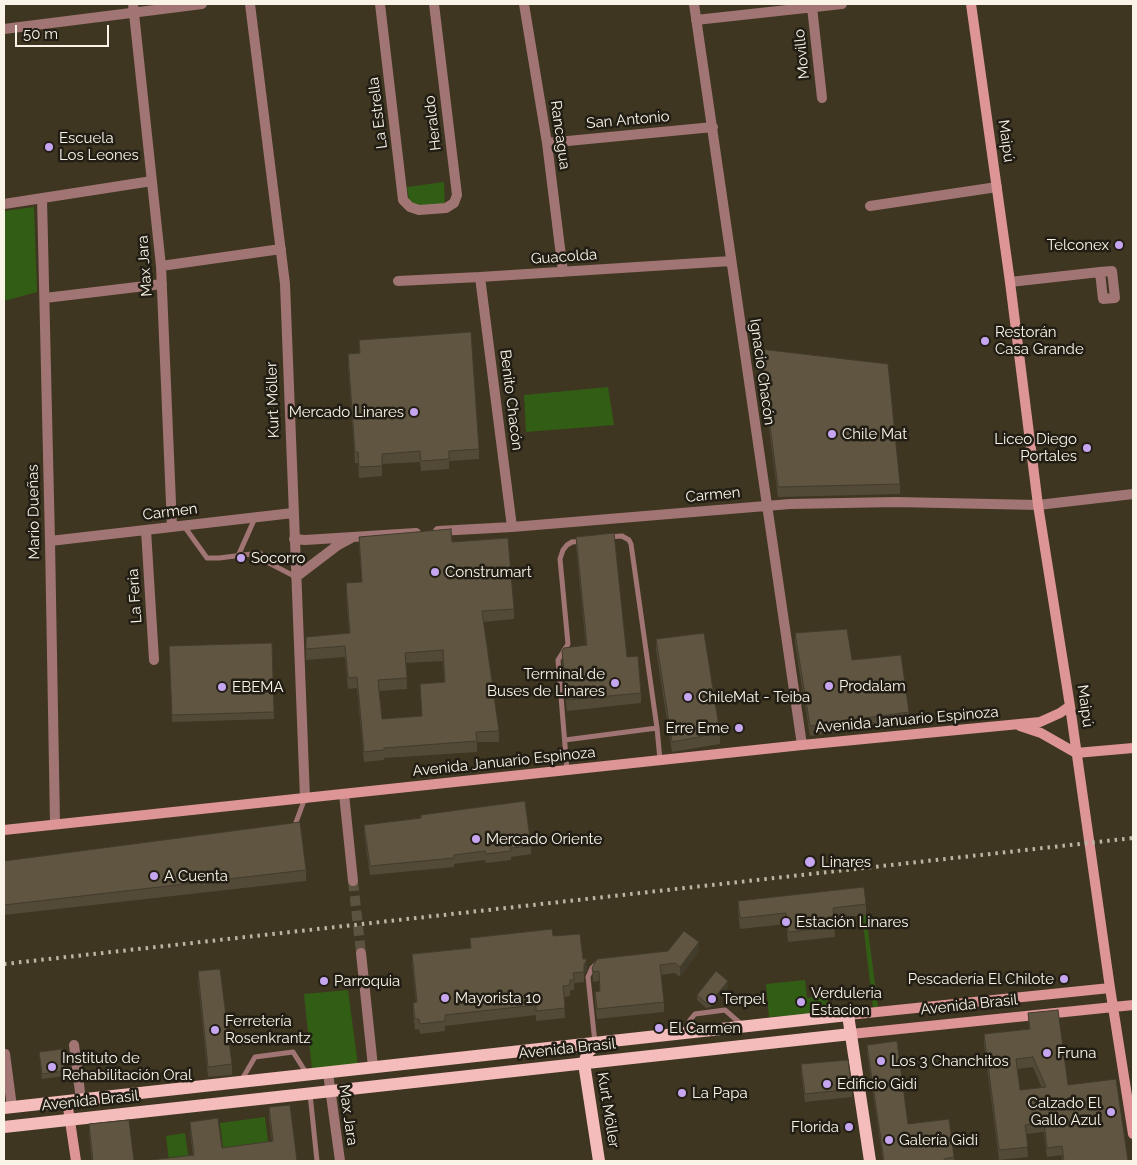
<!DOCTYPE html>
<meta charset="utf-8">
<style>
body{margin:0}
#map{position:relative;width:1137px;height:1165px;overflow:hidden;background:#3f3621;font-family:Raleway,sans-serif}
canvas{display:block}
.frame{position:absolute;inset:0;border:5px solid #f9f4e7;pointer-events:none}
.scale{position:absolute;left:15px;top:25px;width:94px;height:22px;box-sizing:border-box;border:2px solid #f9f4e7;border-top:0;padding-left:6px;font-size:15px;line-height:18px;white-space:nowrap;color:#f9f4e7;-webkit-text-stroke:4px #221e15;paint-order:stroke}
</style>
<div id="map">
<canvas width="1137" height="1165"></canvas>
<div class="frame"></div>
<div class="scale">50 m</div>
</div>
<script>
const c = document.querySelector('canvas').getContext('2d');
c.lineJoin = 'round';
function fill(path, color) {
  c.fillStyle = color;
  c.fill(path, 'evenodd');
}
function shape(rows) {
  const path = new Path2D();
  for (const r of rows) {
    path.moveTo(r[0], r[1]);
    for (let i = 2; i < r.length; i += 2) path.lineTo(r[i], r[i + 1]);
  }
  return path;
}
function stroke(path, color, width, dash) {
  c.strokeStyle = color;
  c.lineWidth = width;
  c.lineCap = dash ? 'butt' : 'round';
  c.setLineDash(dash || []);
  c.stroke(path);
}
function write(font, color, halo, rows, align = 'center') {
  c.font = font + ' Raleway,sans-serif';
  c.lineWidth = 5;
  c.setLineDash([]);
  c.textBaseline = 'middle';
  c.strokeStyle = halo;
  c.fillStyle = color;
  for (const [text, x, y, turn = 0] of rows) {
    c.save();
    c.translate(x, y);
    c.rotate((+turn || 0) * Math.PI / 180);
    c.textAlign = isNaN(turn) ? turn : align;
    if (halo) c.strokeText(text, 0, 0);
    c.fillText(text, 0, 0);
    c.restore();
  }
}
const green = shape([
 [444,182,445,206,410,207,407,187],
 [34,207,37,292,4,301,4,211],
 [608,387,614,425,526,432,524,395],
 [862,915,866,915,878,1007,873,1008],
 [805,980,807,998,827,995,829,1013,769,1017,766,984],
 [348,990,358,1065,312,1070,304,994],
 [265,1117,269,1149,224,1155,220,1123],
 [185,1133,189,1161,169,1161,166,1136]
]);
const streetTunnel = shape([
 [353,881,361,953]
]);
const lane = shape([
 [184,526,207,558,219,558,260,553,269,563,296,577],
 [608,537,622,536,629,540,631,544,657,728,660,760],
 [238,556,255,518],
 [565,740,657,728],
 [567,770,558,660,568,644,560,559,563,550,567,545,572,542,583,541],
 [293,826,295,825,305,798],
 [686,1031,690,1020,695,1014,725,1010,741,1024],
 [595,1043,588,977,592,968,598,963],
 [241,1081,255,1057,293,1052,307,1074],
 [310,1094,317,1161]
]);
const street = shape([
 [133,4,161,266,172,527],
 [250,4,285,284,305,798],
 [380,4,403,200,410,207,419,210,446,208,454,203,457,195,434,4],
 [524,4,547,143,563,272],
 [694,4,802,745],
 [812,7,822,98],
 [696,20,842,4],
 [4,29,202,4],
 [547,143,713,127],
 [42,198,50,541,55,824],
 [4,204,152,181],
 [870,206,997,187],
 [161,266,281,249],
 [480,277,512,527],
 [398,281,480,277,731,261],
 [1010,282,1100,272,1112,271,1115,298,1103,299,1100,272],
 [45,298,162,284],
 [146,530,154,660],
 [438,531,512,527,790,504,896,502,1038,505,1133,494],
 [294,539,305,540,416,533],
 [50,541,293,513],
 [296,577,338,545,351,538],
 [344,794,353,881],
 [361,953,373,1067],
 [74,1045,81,1100],
 [4,1054,5,1054,12,1107],
 [328,1073,340,1161]
]);
const secondary = shape([
 [971,4,1010,282,1038,505,1070,706,1110,988,1133,1134],
 [1020,726,1041,733,1076,753,1133,748],
 [4,830,802,745,1040,722,1060,713,1070,706],
 [848,1015,1110,988],
 [851,1034,1133,1005],
 [67,1101,76,1161]
]);
const primary = shape([
 [4,1108,848,1015,870,1161],
 [4,1127,851,1034],
 [599,1161,584,1063,588,1052,596,1045,601,1043]
]);
const rail = shape([
 [4,964,1133,838]
]);
const wall = shape([
 [359,340,479,449,479,459,449,461,449,469,421,471,420,462,382,464,382,476,359,478,358,463,355,463,348,364,348,354,359,353],
 [760,349,900,484,900,494,778,497,760,359],
 [359,537,452,542,514,609,514,619,483,622,499,731,499,742,477,742,477,752,384,758,384,760,364,762,357,688,348,689,345,657,306,660,306,637,349,633,346,594,346,583,362,582,359,547],
 [443,661,444,682,420,684,422,716,382,719,379,691,407,689,406,663],
 [576,537,627,657,641,693,641,703,567,711,562,661,562,651,586,646,576,547],
 [795,633,852,660,909,712,909,722,810,736,795,643],
 [656,639,720,733,720,744,672,752,656,650],
 [272,643,274,719,172,722,169,646],
 [364,825,531,846,531,854,511,857,511,860,486,863,485,860,454,864,454,867,370,875,364,833],
 [4,861,306,870,306,881,4,915],
 [738,901,866,904,866,915,834,918,835,937,788,942,786,924,740,929,738,912],
 [553,936,583,959,587,969,584,975,584,982,574,983,574,990,570,990,570,996,564,997,565,1018,536,1021,536,1015,445,1026,445,1031,420,1034,419,1029,415,1030,413,1013,413,1003,416,1002,412,964,412,954,470,948,470,938],
 [699,951,680,977,675,973,661,975,664,1002,664,1012,597,1019,595,1002,595,992,600,992,599,981,593,982,592,968],
 [198,971,232,1064,232,1075,208,1077,198,982],
 [728,987,711,1007,706,1008,697,1000,697,995],
 [1028,1013,1068,1085,1128,1161,1062,1161,1062,1155,1047,1157,1044,1132,1026,1134,1028,1157,999,1160,984,1044,984,1034,1029,1029],
 [1033,1067,1042,1088,1020,1090,1017,1069],
 [867,1045,908,1124,954,1157,954,1161,883,1161,867,1053],
 [39,1052,65,1071,65,1076,42,1079],
 [801,1064,852,1089,852,1097,805,1102,801,1072],
 [269,1107,297,1161,193,1155,190,1132,190,1122,222,1148,272,1142,269,1118],
 [89,1124,134,1161,92,1161,89,1135]
]);
const shadedWall = shape([
 [699,942,699,951,680,977,680,967],
 [587,959,587,969,584,975,584,965],
 [728,981,728,987,711,1007,711,1002]
]);
const building = shape([
 [471,332,479,449,449,451,449,459,421,461,420,451,382,454,382,466,359,467,358,452,355,452,348,354,360,353,359,340,471,332],
 [760,349,888,364,900,484,778,487,760,349],
 [451,529,452,542,508,538,514,609,482,611,499,731,476,732,477,741,384,748,384,750,364,752,357,677,348,678,345,646,306,649,306,637,350,633,346,583,362,582,359,537,451,529],
 [443,650,445,682,420,684,422,716,382,719,378,680,407,678,405,653,443,650],
 [614,533,627,657,638,656,641,693,567,700,562,651,564,648,587,645,576,537,614,533],
 [847,629,852,660,901,655,909,712,810,726,795,633,847,629],
 [704,633,720,733,672,742,656,639,704,633],
 [272,643,274,712,172,715,169,646,272,643],
 [525,801,531,846,510,848,511,851,486,854,485,851,454,855,454,858,370,866,364,825,421,818,421,815,525,801],
 [300,822,306,870,4,905,4,861,300,822],
 [864,887,866,904,833,908,835,927,788,932,786,913,740,918,738,901,864,887],
 [552,929,553,936,580,934,583,959,587,959,584,965,584,972,573,973,574,980,570,980,570,985,563,986,565,1008,536,1011,536,1005,445,1015,445,1021,420,1024,419,1019,415,1019,413,1003,417,1002,412,954,471,948,470,938,552,929],
 [684,931,699,942,680,967,675,963,660,965,664,1002,597,1009,595,992,600,991,599,971,593,972,592,968,597,959,668,951,684,931],
 [220,969,232,1064,208,1067,198,971,220,969],
 [716,971,728,981,711,1002,706,1003,697,995,716,971],
 [1058,1010,1068,1085,1116,1079,1128,1161,1064,1161,1062,1146,1047,1148,1044,1122,1025,1125,1028,1147,999,1150,984,1034,1030,1029,1028,1013,1058,1010],
 [1033,1057,1046,1087,1020,1090,1016,1059,1033,1057],
 [897,1041,908,1124,949,1119,954,1157,944,1159,944,1161,884,1161,867,1045,897,1041],
 [62,1049,65,1071,42,1074,39,1052,62,1049],
 [848,1060,852,1089,805,1094,801,1064,848,1060],
 [290,1105,297,1161,142,1161,194,1155,190,1122,218,1118,222,1148,273,1141,269,1107,290,1105],
 [129,1120,134,1161,93,1161,89,1124,129,1120]
]);
const markers = [
 [49,147,5,"#c6a6f0"],
 [1119,245,5,"#c6a6f0"],
 [985,341,5,"#c6a6f0"],
 [414,412,5,"#c6a6f0"],
 [832,434,5,"#c6a6f0"],
 [1087,448,5,"#c6a6f0"],
 [241,558,5,"#c6a6f0"],
 [435,572,5,"#c6a6f0"],
 [615,683,5,"#c6a6f0"],
 [829,686,5,"#c6a6f0"],
 [222,687,5,"#c6a6f0"],
 [688,697,5,"#c6a6f0"],
 [739,728,5,"#c6a6f0"],
 [476,839,5,"#c6a6f0"],
 [810,862,6,"#c6a6f0"],
 [154,876,5,"#c6a6f0"],
 [786,922,5,"#c6a6f0"],
 [1064,979,5,"#c6a6f0"],
 [324,981,5,"#c6a6f0"],
 [445,998,5,"#c6a6f0"],
 [712,999,5,"#c6a6f0"],
 [801,1002,5,"#c6a6f0"],
 [659,1028,5,"#c6a6f0"],
 [215,1030,5,"#c6a6f0"],
 [1047,1053,5,"#c6a6f0"],
 [881,1061,5,"#c6a6f0"],
 [52,1067,5,"#c6a6f0"],
 [827,1084,5,"#c6a6f0"],
 [682,1093,5,"#c6a6f0"],
 [1111,1112,5,"#c6a6f0"],
 [849,1127,5,"#c6a6f0"],
 [889,1140,5,"#c6a6f0"]
];
const streetNames = [
 ["Movillo",802,54,-96],
 ["La Estrella",378,113,-97],
 ["San Antonio",628,120,-5],
 ["Heraldo",433,123,-97],
 ["Rancagua",560,135,82],
 ["Maipú",1006,141,82],
 ["Guacolda",564,257,-4],
 ["Max Jara",145,266,-94],
 ["Ignacio Chacón",762,372,82],
 ["Kurt Möller",273,400,-92],
 ["Benito Chacón",511,400,83],
 ["Carmen",713,495,-5],
 ["Mario Dueñas",34,512,-91],
 ["Carmen",170,512,-7],
 ["La Feria",135,596,-94],
 ["Maipú",1085,706,82],
 ["Avenida Januario Espinoza",907,720,-5],
 ["Avenida Januario Espinoza",504,762,-6],
 ["Avenida Brasil",969,1005,-6],
 ["Avenida Brasil",567,1049,-6],
 ["Avenida Brasil",90,1101,-6],
 ["Kurt Möller",608,1110,81],
 ["Max Jara",348,1115,82]
];
const poiNames = [
 ["Escuela",59,138],
 ["Los Leones",59,155],
 ["Telconex",1109,245,"right"],
 ["Restorán",995,332],
 ["Casa Grande",995,349],
 ["Mercado Linares",404,412,"right"],
 ["Chile Mat",842,434],
 ["Liceo Diego",1077,439,"right"],
 ["Portales",1077,456,"right"],
 ["Socorro",251,558],
 ["Construmart",445,572],
 ["Terminal de",605,674,"right"],
 ["Buses de Linares",605,691,"right"],
 ["Prodalam",839,686],
 ["EBEMA",232,687],
 ["ChileMat - Teiba",698,697],
 ["Erre Eme",729,728,"right"],
 ["Mercado Oriente",486,839],
 ["Linares",821,862],
 ["A Cuenta",164,876],
 ["Estación Linares",796,922],
 ["Pescadería El Chilote",1054,979,"right"],
 ["Parroquia",334,981],
 ["Verduleria",811,993],
 ["Estacion",811,1010],
 ["Mayorista 10",455,998],
 ["Terpel",722,999],
 ["Ferretería",225,1021],
 ["Rosenkrantz",225,1038],
 ["El Carmen",669,1028],
 ["Fruna",1057,1053],
 ["Instituto de",62,1058],
 ["Rehabilitación Oral",62,1075],
 ["Los 3 Chanchitos",891,1061],
 ["Edificio Gidi",837,1084],
 ["La Papa",692,1093],
 ["Calzado El",1101,1103,"right"],
 ["Gallo Azul",1101,1120,"right"],
 ["Florida",839,1127,"right"],
 ["Galería Gidi",899,1140]
];
fill(green, '#325d14');
stroke(streetTunnel, '#5b523f', 10, [10, 5]);
stroke(lane, '#a17573', 5);
stroke(street, '#a17573', 10);
stroke(secondary, '#dd9695', 10);
stroke(primary, '#f4bcbb', 12);
stroke(rail, '#bbb5a5', 4, [2.5, 5]);
fill(wall, '#524937');
fill(shadedWall, '#423c2d');
fill(building, '#5f5540');
stroke(building, '#423c2d', 1);
for (const [x, y, r, color] of markers) {
  const dot = new Path2D();
  dot.arc(x, y, r, 0, 2 * Math.PI);
  c.fillStyle = color;
  c.fill(dot);
  stroke(dot, '#221e15', 2);
}
write('15px', '#f9f4e7', '#221e15', streetNames);
write('15px', '#f9f4e7', '#221e15', poiNames, 'left');
</script>
